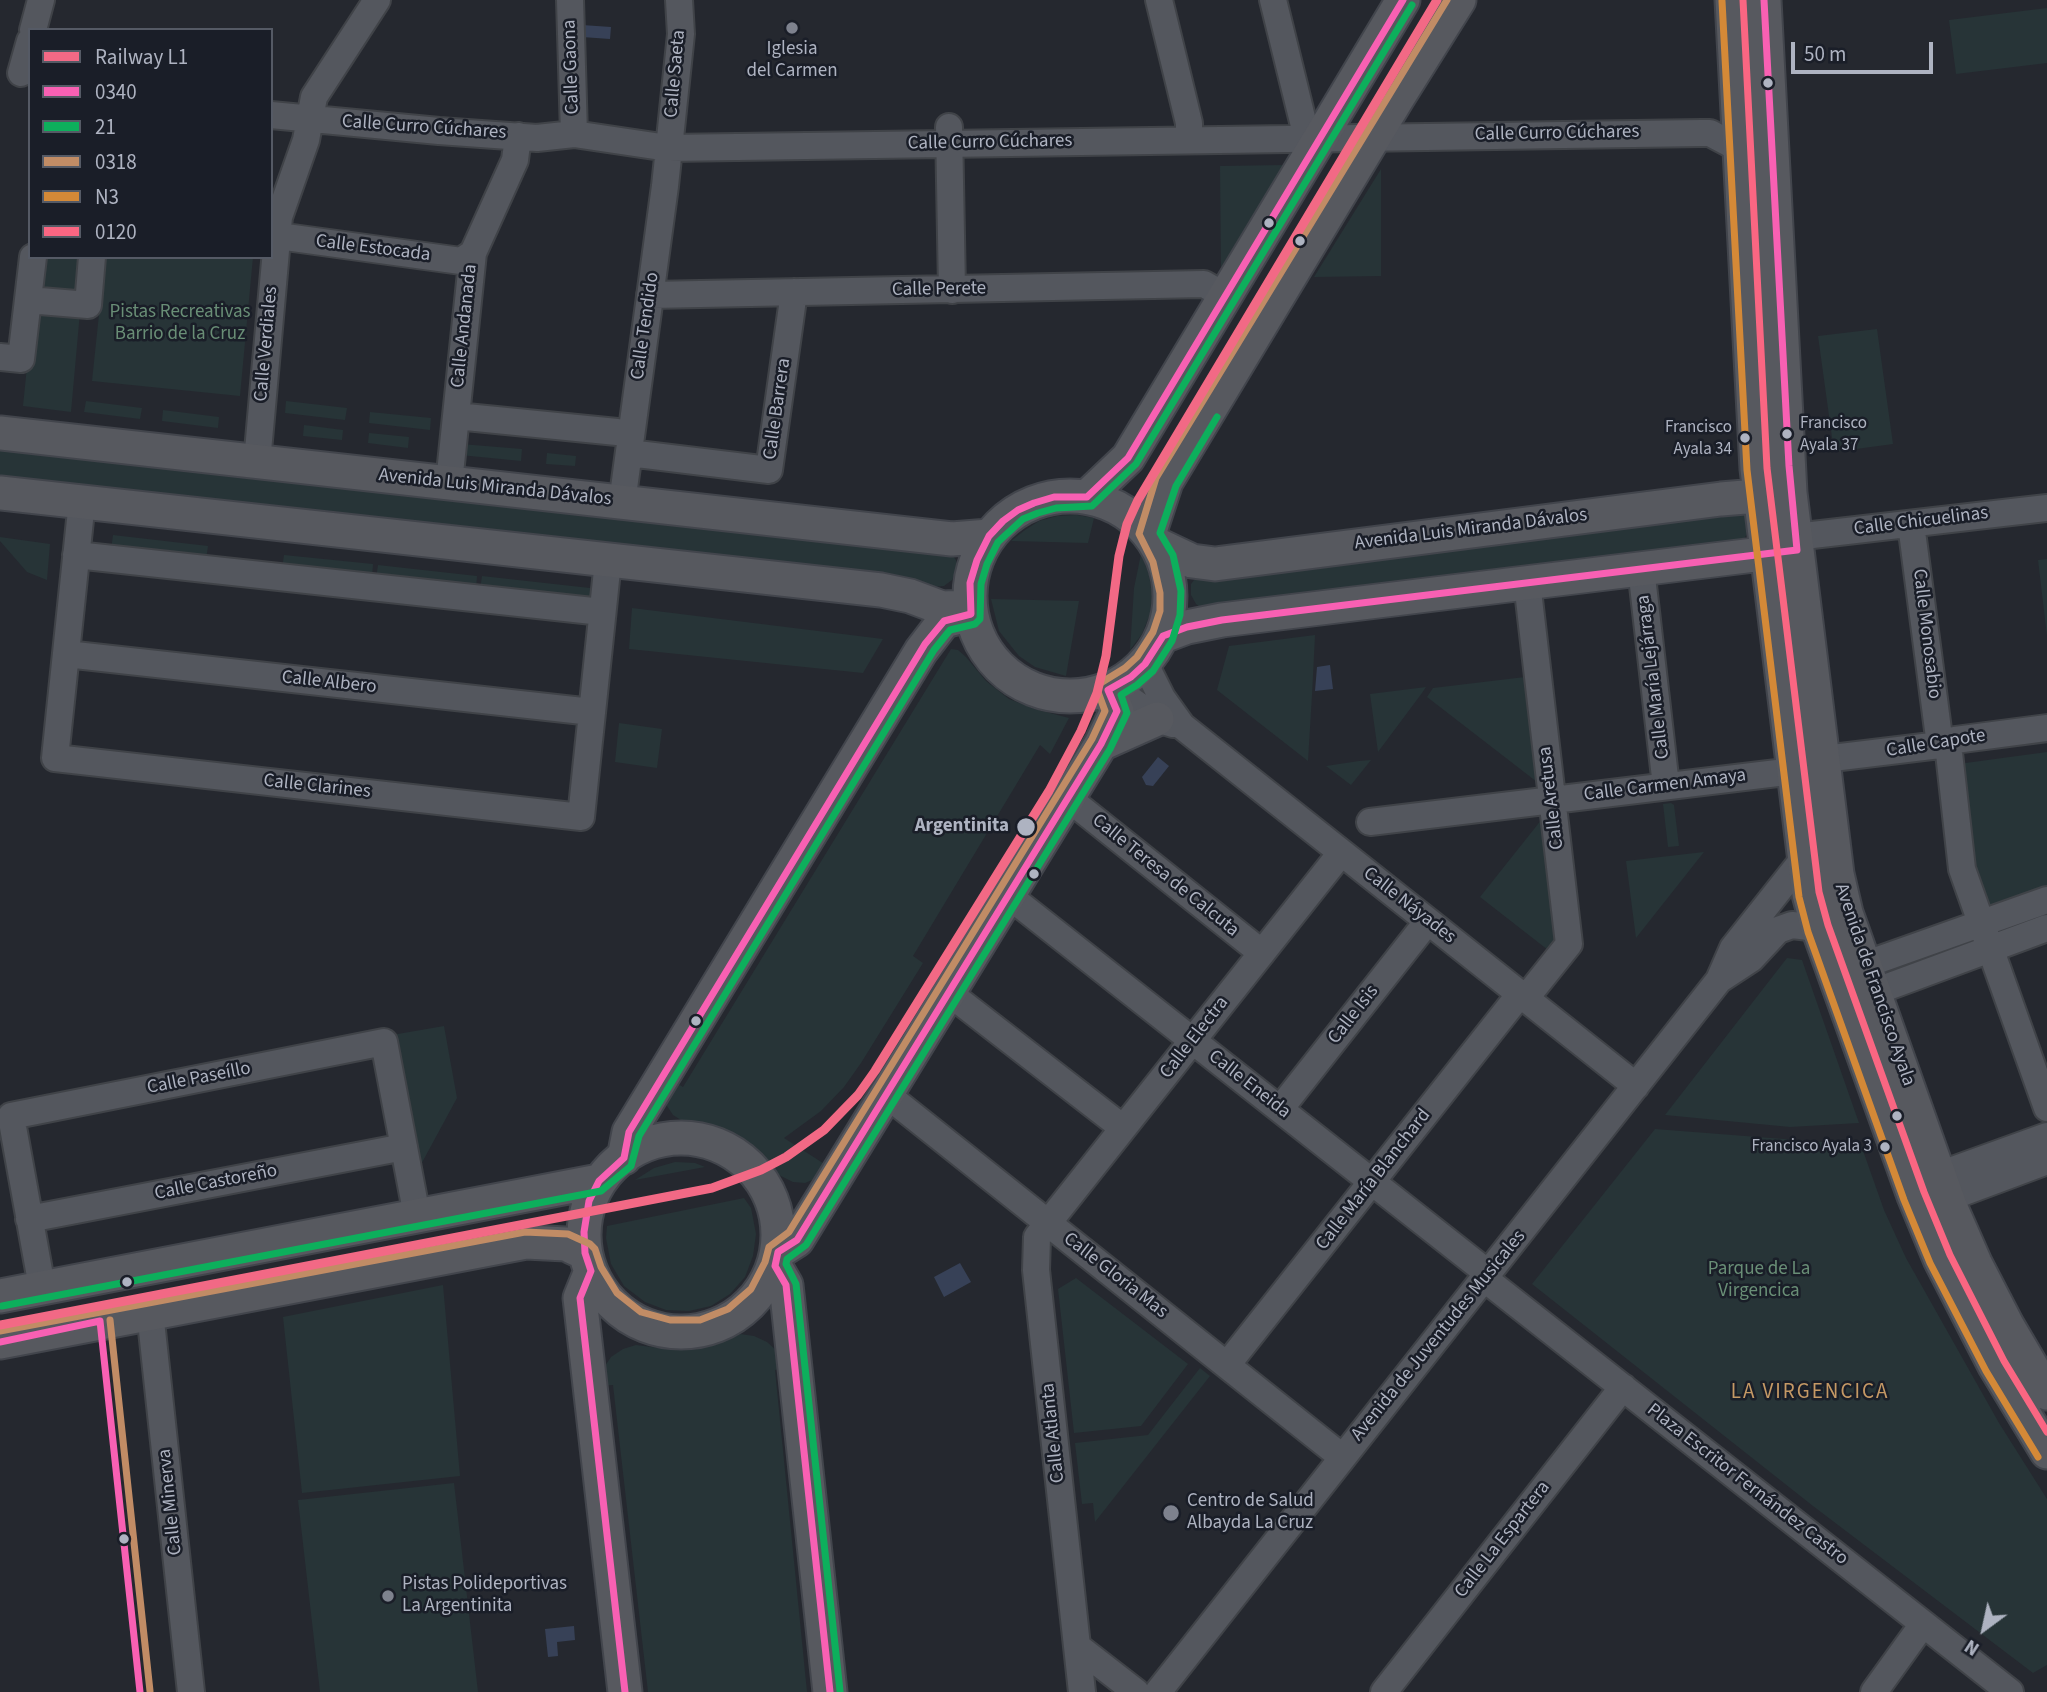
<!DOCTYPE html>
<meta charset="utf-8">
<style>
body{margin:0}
#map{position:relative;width:2047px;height:1692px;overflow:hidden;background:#25282f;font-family:"Source Sans 3",sans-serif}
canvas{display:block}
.legend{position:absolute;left:28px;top:28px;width:245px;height:231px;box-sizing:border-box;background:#1a1e28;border:2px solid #555a65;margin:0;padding:9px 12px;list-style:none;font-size:21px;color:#aeb3c1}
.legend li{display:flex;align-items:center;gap:14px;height:35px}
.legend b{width:35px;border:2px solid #555a65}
.north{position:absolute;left:1949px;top:1594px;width:70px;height:70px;-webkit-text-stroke:5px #1a1e28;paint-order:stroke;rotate:213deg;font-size:19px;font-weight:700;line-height:28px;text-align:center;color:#aeb3c1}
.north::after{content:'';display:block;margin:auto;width:24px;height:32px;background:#aeb3c1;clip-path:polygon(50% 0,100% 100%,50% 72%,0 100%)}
.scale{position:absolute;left:1791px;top:42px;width:142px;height:32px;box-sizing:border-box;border:4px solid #aeb3c1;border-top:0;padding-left:9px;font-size:21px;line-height:24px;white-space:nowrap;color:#aeb3c1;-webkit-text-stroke:5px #1a1e28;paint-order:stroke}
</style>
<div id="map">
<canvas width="2047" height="1692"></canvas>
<ul class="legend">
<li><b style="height:9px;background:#f26985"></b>Railway L1</li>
<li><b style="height:9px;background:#f860b3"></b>0340</li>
<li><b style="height:9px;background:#0daf5c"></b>21</li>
<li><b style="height:9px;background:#c18c65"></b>0318</li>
<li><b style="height:9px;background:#d48937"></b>N3</li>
<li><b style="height:9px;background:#fa6682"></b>0120</li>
</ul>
<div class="north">N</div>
<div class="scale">50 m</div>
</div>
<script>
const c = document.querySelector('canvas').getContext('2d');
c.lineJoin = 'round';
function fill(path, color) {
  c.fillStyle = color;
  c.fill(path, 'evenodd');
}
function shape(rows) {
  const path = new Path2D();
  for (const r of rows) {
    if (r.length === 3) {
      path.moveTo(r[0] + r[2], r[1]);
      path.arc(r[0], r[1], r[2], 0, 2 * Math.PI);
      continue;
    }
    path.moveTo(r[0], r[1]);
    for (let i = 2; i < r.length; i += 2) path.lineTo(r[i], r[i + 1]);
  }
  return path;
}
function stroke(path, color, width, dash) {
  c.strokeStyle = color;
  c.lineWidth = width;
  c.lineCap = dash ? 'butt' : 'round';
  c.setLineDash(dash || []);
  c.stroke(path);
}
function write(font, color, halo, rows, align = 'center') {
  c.font = font + ' "Source Sans 3",sans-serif';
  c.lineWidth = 5;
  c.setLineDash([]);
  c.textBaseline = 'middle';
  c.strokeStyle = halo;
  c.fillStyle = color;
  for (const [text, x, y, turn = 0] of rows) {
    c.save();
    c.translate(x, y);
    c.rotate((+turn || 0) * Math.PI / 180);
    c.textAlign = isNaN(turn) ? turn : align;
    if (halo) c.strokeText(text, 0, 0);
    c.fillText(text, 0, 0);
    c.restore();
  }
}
const green = shape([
 [2047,8,2047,63,1956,74,1949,20],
 [1284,165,1221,268,1220,166],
 [1381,169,1381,276,1314,277],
 [38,257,85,257,71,412,23,406],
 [105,257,253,257,240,396,92,381],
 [1877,329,1893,444,1834,452,1818,336],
 [86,401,142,408,140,419,84,412],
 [286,401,347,408,345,420,285,413],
 [163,410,219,417,218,428,162,421],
 [370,412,431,418,430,430,369,423],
 [304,425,343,430,342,440,303,436],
 [369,433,409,437,408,448,368,443],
 [0,443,949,551,956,560,957,570,952,580,944,586,932,587,0,484],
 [461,444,522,449,521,461,460,455],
 [547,453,576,456,575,466,546,464],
 [1738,510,1745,516,1748,525,1747,534,1742,542,1204,610,1196,604,1191,595,1191,584,1198,575],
 [1077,515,1094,518,1088,543,1011,541,1025,530,1039,521,1057,516],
 [113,535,208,546,206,560,111,550],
 [0,537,50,544,47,580,27,572,0,541],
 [1141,554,1149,574,1152,595,1150,614,1142,634,1130,650,1134,588],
 [284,555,373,564,372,578,282,569],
 [2047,559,2047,636,2038,560],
 [378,565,477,576,476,590,376,579],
 [482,576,599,589,597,603,480,590],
 [991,599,1079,601,1066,676,1035,667,1019,656,999,631],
 [632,608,810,630,883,639,863,673,629,649],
 [1315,635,1312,695,1308,761,1217,690,1229,646],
 [951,649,958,650,966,657,986,681,1009,699,1035,709,1069,718,1050,754,1040,745,913,956,923,963,861,1063,844,1087,821,1111,784,1138,829,1167,819,1177,805,1183,793,1182,777,1174,737,1136,712,1128,686,1123,673,1115,667,1106,664,1096,673,1081,683,1087],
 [1525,677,1537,782,1427,697,1433,688],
 [1426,687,1422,693,1378,752,1370,694],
 [619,723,662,729,657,768,615,762],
 [2047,752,2047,891,1989,912,1970,864,1958,764],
 [1371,760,1351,785,1326,766,1359,761],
 [1671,803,1674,805,1679,846,1668,847,1663,804],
 [1542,819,1557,938,1548,950,1480,897],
 [1704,852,1636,938,1626,861],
 [1787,958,1802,960,1859,1123,1790,1127,1665,1115],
 [444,1026,457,1098,418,1170,392,1035],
 [1655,1129,1861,1145,1884,1210,1906,1258,1999,1423,2047,1499,2047,1665,2033,1673,1813,1506,1532,1284],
 [675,1162,695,1163,705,1167,635,1180,654,1168],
 [744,1198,751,1208,756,1234,753,1256,745,1277,730,1294,711,1306,689,1311,666,1310,645,1302,624,1286,611,1264,606,1238,607,1226],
 [1076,1278,1188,1364,1141,1426,1074,1433,1058,1289],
 [443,1285,460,1476,302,1493,283,1317],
 [740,1334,754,1336,767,1342,777,1351,786,1368,775,1370,807,1692,648,1692,613,1385,600,1386,603,1369,611,1357,623,1349,636,1345,675,1350,697,1349,718,1344],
 [1200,1368,1210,1376,1095,1522,1093,1503,1082,1504,1075,1443,1148,1435],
 [454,1483,478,1692,320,1692,298,1500]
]);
const water = shape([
 [582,25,611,27,610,39,582,37],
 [1330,665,1333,689,1315,691,1317,667],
 [1158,757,1169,766,1153,786,1146,785,1142,777],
 [960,1263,971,1282,944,1297,934,1277],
 [574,1626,575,1640,557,1642,558,1656,548,1657,545,1629]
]);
const minor = shape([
 [570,0,574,134],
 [1159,0,1189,123,1189,140],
 [1273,0,1307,138],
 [33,30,41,0],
 [21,73,30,41],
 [271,115,439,131,537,138,574,134,668,148,1702,133,1710,133,1742,150],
 [949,127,952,290],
 [271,235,461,261,473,253],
 [650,295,1204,284,1225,296],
 [28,300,88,305,92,257],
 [0,357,21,359,33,257],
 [456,416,617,432],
 [629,453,769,470,794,292],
 [257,462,279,217,306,140,314,97,377,0],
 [449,483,473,253,515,160,518,136],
 [82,501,55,758,581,817,608,561],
 [622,503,665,186,681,34,679,0],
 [1911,524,1940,745],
 [1795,537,2047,508],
 [76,555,602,612],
 [1641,568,1666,786],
 [66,654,592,712],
 [1145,664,1162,698,1182,726,1636,1086],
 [1113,687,1157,719,1173,724],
 [1948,744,1962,869,2047,1108],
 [1824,759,1948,744,1955,740,2047,728],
 [1069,799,1262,953],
 [1370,822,1794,771],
 [1009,896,1489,1274],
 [1864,965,2047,900],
 [1719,980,1751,959,1778,930,1792,925,1818,928],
 [1874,992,2047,928],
 [949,993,1123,1128],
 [1525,999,1569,944,1527,582],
 [887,1095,1342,1457],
 [1280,1109,1428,921],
 [1939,1175,2047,1136],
 [1948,1198,2047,1161],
 [29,1219,404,1147],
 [1485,1279,2010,1692],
 [42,1287,11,1116,384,1042,417,1216],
 [150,1312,191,1692],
 [1227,1365,1520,994],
 [1078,1647,1136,1692],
 [1082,1692,1036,1270,1037,1237,1341,853],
 [1158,1692,1719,980,1733,948,1805,857],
 [1384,1692,1623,1387],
 [1874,1692,1923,1624]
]);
const major = shape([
 [1732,0,1757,469,1809,894,1818,928,1914,1196,1940,1259,1995,1366,2047,1452],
 [1764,0,1790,493,1837,874,1846,913,1950,1206,1975,1263,2007,1325,2047,1393],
 [0,433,952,539,989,536],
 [0,493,881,590,910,596,942,608,970,607],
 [1070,596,100],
 [1087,497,1128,458,1403,0],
 [1149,534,1166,482,1397,99,1459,0],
 [1156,544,1192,561,1215,564,1721,499,1781,494],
 [1163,636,1187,627,1222,620,1787,551],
 [1101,744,1157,719],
 [681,1235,97],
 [624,1158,629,1132,921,651,944,621,971,614],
 [778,1252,797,1240,1101,744,1117,711,1108,690],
 [775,1266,786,1285,830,1692],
 [591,1271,580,1298,625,1692],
 [0,1296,599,1181],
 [0,1342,526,1242,566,1244,585,1253]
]);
const bus1 = shape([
 [100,1321,140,1692],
 [0,1342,100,1321],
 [625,1692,580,1298,591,1271,585,1253,584,1232,589,1201,599,1181,624,1158,629,1132,925,644,944,621,971,614,970,583,977,560,989,536,1003,521,1018,510,1034,503,1054,497,1087,497,1128,458,1403,0],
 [830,1692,786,1285,775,1266,778,1252,797,1240,1101,744,1117,711,1108,690,1131,677,1145,664,1163,636,1187,627,1222,620,1797,550,1789,466,1764,0]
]);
const bus2 = shape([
 [2,1306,601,1191,631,1166,639,1136,934,650,950,630,975,624,980,619,981,584,987,564,998,542,1023,519,1038,513,1056,508,1092,506,1136,464,1412,5],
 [840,1691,796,1284,786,1264,787,1259,806,1245,1110,749,1127,713,1121,695,1137,685,1153,671,1172,641,1180,615,1181,591,1173,555,1160,533,1176,486,1217,417]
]);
const bus3 = shape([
 [110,1320,150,1691],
 [0,1331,525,1232,568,1234,590,1244,595,1249,601,1267,617,1293,641,1312,670,1320,700,1320,728,1309,751,1289,765,1262,769,1247,789,1232,1092,739,1105,711,1098,692,1099,684,1125,668,1137,657,1153,632,1160,611,1160,593,1153,562,1139,534,1156,478,1447,0]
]);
const bus4 = shape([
 [1722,1,1747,470,1799,897,1808,932,1904,1200,1930,1263,1986,1371,2038,1457]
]);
const bus5 = shape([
 [1743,0,1767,468,1819,892,1828,925,1924,1192,1950,1255,2004,1361,2047,1432]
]);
const rail1 = shape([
 [0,1325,712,1188,761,1170,786,1157,824,1130,858,1095,875,1071,1049,791,1081,731,1097,693,1106,656,1119,556,1127,524,1138,500,1437,0]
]);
const markers = [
 [792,28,7,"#7e828e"],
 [1768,83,6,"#aeb3c1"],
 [1269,223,6,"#aeb3c1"],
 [1300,241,6,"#aeb3c1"],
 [1787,434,6,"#aeb3c1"],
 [1745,438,6,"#aeb3c1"],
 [1026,827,10,"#aeb3c1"],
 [1034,874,6,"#aeb3c1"],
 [696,1021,6,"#aeb3c1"],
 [1897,1116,6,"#aeb3c1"],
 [1885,1147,6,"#aeb3c1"],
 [127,1282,6,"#aeb3c1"],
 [1171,1513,9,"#7e828e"],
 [124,1539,6,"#aeb3c1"],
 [388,1596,7,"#7e828e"]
];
const busNames = [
 ["Francisco",1800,424,"left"],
 ["Ayala 37",1800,446,"left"],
 ["Francisco",1732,428],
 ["Ayala 34",1732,450],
 ["Francisco Ayala 3",1872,1147]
];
const poiNames = [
 ["Iglesia",792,50,"center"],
 ["del Carmen",792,72,"center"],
 ["Centro de Salud",1187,1502],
 ["Albayda La Cruz",1187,1524],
 ["Pistas Polideportivas",402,1585],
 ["La Argentinita",402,1607]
];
const streetNames = [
 ["Calle Gaona",572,67,-92],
 ["Calle Saeta",676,74,-85],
 ["Calle Curro Cúchares",424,128,4],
 ["Calle Curro Cúchares",1557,134,-1],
 ["Calle Curro Cúchares",990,143,-1],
 ["Calle Estocada",373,249,7],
 ["Calle Perete",939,290,-1],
 ["Calle Andanada",465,326,-84],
 ["Calle Tendido",646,326,-82],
 ["Calle Verdiales",267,344,-85],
 ["Calle Barrera",778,409,-82],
 ["Avenida Luis Miranda Dávalos",495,488,6],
 ["Calle Chicuelinas",1921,522,-7],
 ["Avenida Luis Miranda Dávalos",1471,530,-7],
 ["Calle Monosabio",1926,634,83],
 ["Calle María Lejárraga",1654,677,-97],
 ["Calle Albero",329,683,6],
 ["Calle Capote",1936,744,-9],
 ["Calle Carmen Amaya",1665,786,-7],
 ["Calle Clarines",317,787,6],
 ["Calle Aretusa",1552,798,-97],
 ["Calle Teresa de Calcuta",1165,876,39],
 ["Calle Náyades",1409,906,38],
 ["Avenida de Francisco Ayala",1874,985,71],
 ["Calle Isis",1354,1015,-52],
 ["Calle Electra",1195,1038,-52],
 ["Calle Paseíllo",199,1079,-11],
 ["Calle Eneida",1249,1085,38],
 ["Calle María Blanchard",1374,1180,-52],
 ["Calle Castoreño",216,1183,-11],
 ["Calle Gloria Mas",1115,1276,38],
 ["Avenida de Juventudes Musicales",1439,1336,-51],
 ["Calle Atlanta",1054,1433,-96],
 ["Plaza Escritor Fernández Castro",1747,1485,38],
 ["Calle Minerva",171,1502,-96],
 ["Calle La Espartera",1503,1540,-52]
];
const parkNames = [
 ["Pistas Recreativas",180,313],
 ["Barrio de la Cruz",180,335],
 ["Parque de La",1759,1270],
 ["Virgencica",1759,1292]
];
const stopNames = [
 ["Argentinita",1009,827]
];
const neighbourhoodNames = [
 ["LA VIRGENCICA",1810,1393]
];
fill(green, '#273437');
fill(water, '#374157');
stroke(minor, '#404348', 30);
stroke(major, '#42454c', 37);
stroke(minor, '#54575e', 26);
stroke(major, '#57595f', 33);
stroke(bus1, '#f860b3', 7);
stroke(bus2, '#0daf5c', 7);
stroke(bus3, '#c18c65', 7);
stroke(bus4, '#d48937', 7);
stroke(bus5, '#fa6682', 7);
stroke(rail1, '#f26985', 9);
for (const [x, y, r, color] of markers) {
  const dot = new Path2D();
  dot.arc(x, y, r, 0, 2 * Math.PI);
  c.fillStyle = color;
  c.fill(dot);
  stroke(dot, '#1a1e28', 2.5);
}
write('17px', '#aeb3c1', '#1a1e28', busNames, 'right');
write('19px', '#aeb3c1', '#1a1e28', poiNames, 'left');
write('19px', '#aeb3c1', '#1a1e28', streetNames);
write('19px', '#698e76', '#1a1e28', parkNames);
write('bold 19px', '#aeb3c1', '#1a1e28', stopNames, 'right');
c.letterSpacing = '2px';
write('21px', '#c59965', '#1a1e28', neighbourhoodNames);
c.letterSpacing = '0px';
</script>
